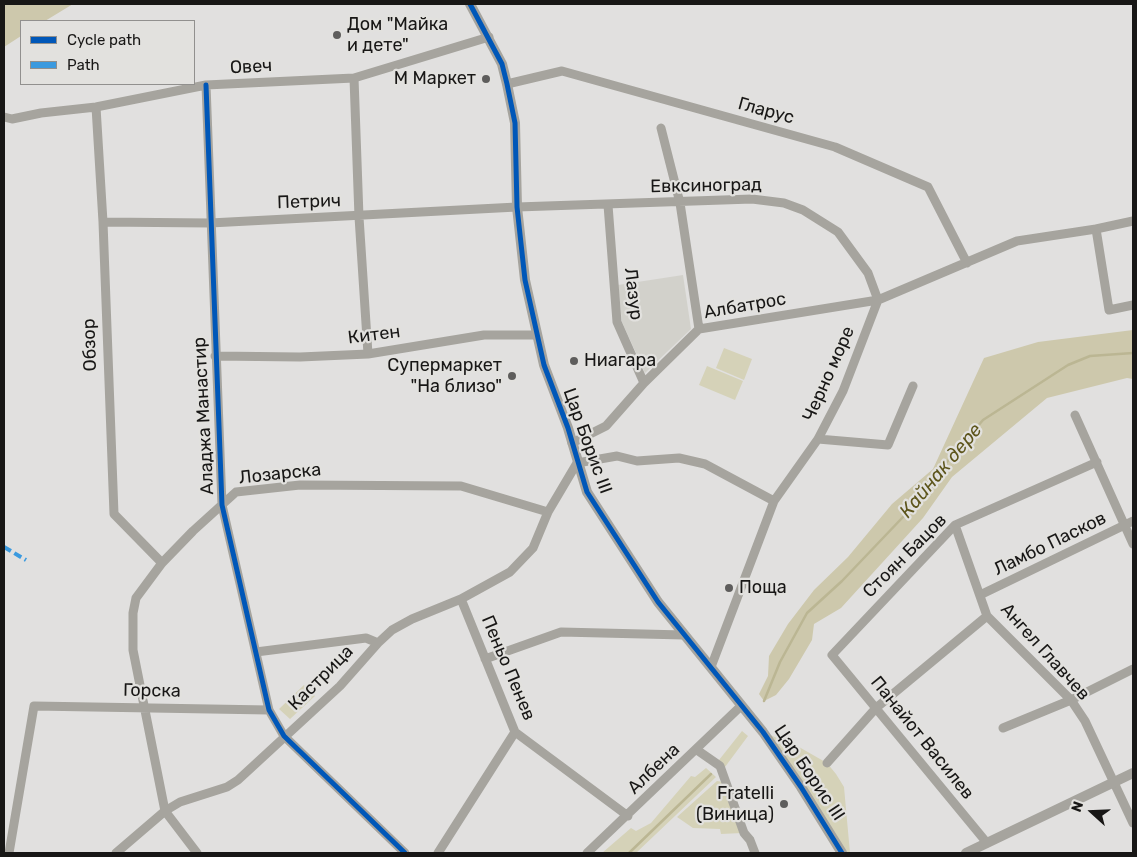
<!DOCTYPE html>
<meta charset="utf-8">
<style>
body{margin:0}
#map{position:relative;width:1137px;height:857px;overflow:hidden;background:#e1e0df;font-family:Rubik,sans-serif}
canvas{display:block}
.frame{position:absolute;inset:0;border:5px solid #181716;pointer-events:none}
.legend{position:absolute;left:20px;top:20px;width:175px;height:65px;box-sizing:border-box;background:#e2e1de;border:1px solid #91908e;margin:0;padding:6px 9px;list-style:none;font-size:15px;color:#181716}
.legend li{display:flex;align-items:center;gap:10px;height:25px}
.legend b{width:25px;border:1px solid #91908e}
.north{position:absolute;left:1067px;top:787px;width:50px;height:50px;-webkit-text-stroke:4px #e2e1de;paint-order:stroke;rotate:290deg;font-size:14px;font-weight:700;line-height:20px;text-align:center;color:#181716}
.north::after{content:'';display:block;margin:auto;width:18px;height:22px;background:#181716;clip-path:polygon(50% 0,100% 100%,50% 72%,0 100%)}
</style>
<div id="map">
<canvas width="1137" height="857"></canvas>
<div class="frame"></div>
<ul class="legend">
<li><b style="height:6px;background:#0057b8"></b>Cycle path</li>
<li><b style="height:6px;background:#3b9adf"></b>Path</li>
</ul>
<div class="north">N</div>
</div>
<script>
const c = document.querySelector('canvas').getContext('2d');
c.lineJoin = 'round';
function fill(path, color) {
  c.fillStyle = color;
  c.fill(path, 'evenodd');
}
function shape(rows) {
  const path = new Path2D();
  for (const r of rows) {
    path.moveTo(r[0], r[1]);
    for (let i = 2; i < r.length; i += 2) path.lineTo(r[i], r[i + 1]);
  }
  return path;
}
function stroke(path, color, width, dash) {
  c.strokeStyle = color;
  c.lineWidth = width;
  c.lineCap = dash ? 'butt' : 'round';
  c.setLineDash(dash || []);
  c.stroke(path);
}
function write(font, color, halo, rows, align = 'center') {
  c.font = font + ' Rubik,sans-serif';
  c.lineWidth = 4.5;
  c.setLineDash([]);
  c.textBaseline = 'middle';
  c.strokeStyle = halo;
  c.fillStyle = color;
  for (const [text, x, y, turn = 0] of rows) {
    c.save();
    c.translate(x, y);
    c.rotate((+turn || 0) * Math.PI / 180);
    c.textAlign = isNaN(turn) ? turn : align;
    if (halo) c.strokeText(text, 0, 0);
    c.fillText(text, 0, 0);
    c.restore();
  }
}
const built = shape([
 [683,275,691,329,645,373,622,322,618,285]
]);
const green = shape([
 [724,348,752,359,744,380,716,368],
 [707,366,743,381,735,400,699,385],
 [304,685,315,696,290,719,279,709],
 [742,731,748,736,725,767,719,760],
 [763,732,799,747,827,763,836,774,844,787,850,853,842,853],
 [706,768,716,777,636,853,602,853,631,828,636,831,651,823,691,776,695,777],
 [717,781,723,782,742,833,721,834,720,829,693,828,677,817]
]);
const forest = shape([
 [4,4,73,4,45,21,21,21,21,36,4,47],
 [1133,330,1133,379,1127,378,1047,398,952,477,923,518,841,608,814,624,812,640,789,679,776,695,764,701,759,694,768,676,769,656,788,624,814,590,848,557,892,504,933,469,984,358,1038,342]
]);
const stream = shape([
 [764,701,780,662,807,613,842,581,944,474,946,463,983,420,1068,365,1090,356,1133,353],
 [629,853,711,774]
]);
const minor = shape([
 [354,78,359,217,368,354],
 [507,84,562,71,835,147,928,187,967,263],
 [206,85,222,505,269,710,284,736,405,853],
 [96,107,103,222,114,514,162,563],
 [4,117,12,119,41,113,96,107,206,85,354,78,489,37],
 [661,128,680,203,699,329],
 [608,205,617,322,644,383],
 [1133,221,1096,229,1109,310,1133,305],
 [103,222,210,223,517,207,752,199,784,203,803,210,838,232,868,273,878,300],
 [215,356,300,357,368,354,484,335,537,335],
 [1075,415,1133,544],
 [818,439,888,445,913,386],
 [572,443,606,426,644,383,699,329,878,300,1017,241,1096,229],
 [955,525,987,616,1071,700,1085,721,1133,823],
 [980,595,1133,521],
 [461,599,515,732,628,816],
 [256,652,366,638,378,643],
 [485,659,561,632,684,635],
 [711,667,774,501,818,439,843,391,878,300],
 [1003,728,1071,700,1133,669],
 [697,750,720,766,744,833,750,840,755,853],
 [827,763,876,708,987,616],
 [987,843,832,655,955,525,1097,462],
 [9,853,34,706,269,710],
 [116,853,165,811,180,802,227,787,238,780,340,686,378,643,392,630,412,619,461,599,510,572,533,548,548,512,577,463,617,456,637,461,679,458,705,464,774,501],
 [197,853,165,811,133,650,133,613,136,598,162,563,193,531,236,492,300,485,461,486,548,512],
 [438,853,515,732],
 [587,853,741,706]
]);
const tertiary = shape([
 [470,4,502,64,507,84,515,123,517,207,525,280,544,365,568,428,587,492,658,602,763,732,801,787,842,853],
 [966,853,1133,773]
]);
const quiet = shape([
 [4,547,26,560]
]);
const cycleway = shape([
 [470,4,502,64,507,84,515,123,517,207,525,280,544,365,568,428,587,492,658,602,763,732,801,787,842,853],
 [206,85,222,505,269,710,284,736,405,853]
]);
const markers = [
 [337,35,5,"#5e5d5c"],
 [486,79,5,"#5e5d5c"],
 [574,361,5,"#5e5d5c"],
 [512,376,5,"#5e5d5c"],
 [729,588,5,"#5e5d5c"],
 [784,804,5,"#5e5d5c"]
];
const poiNames = [
 ["Дом \"Майка",347,25],
 ["и дете\"",347,46],
 ["М Маркет",476,79,"right"],
 ["Ниагара",584,361],
 ["Супермаркет",502,366,"right"],
 ["\"На близо\"",502,387,"right"],
 ["Поща",739,588],
 ["Fratelli",774,794,"right"],
 ["(Виница)",774,815,"right"]
];
const streetNames = [
 ["Овеч",251,67,-3],
 ["Гларус",766,111,15],
 ["Евксиноград",706,186,-1],
 ["Петрич",309,202,-2],
 ["Лазур",633,294,83],
 ["Албатрос",745,306,-10],
 ["Китен",374,335,-7],
 ["Обзор",90,345,-92],
 ["Черно море",829,374,-66],
 ["Аладжа Манастир",204,416,-93],
 ["Цар Борис III",587,441,70],
 ["Лозарска",280,474,-6],
 ["Ламбо Пасков",1050,544,-26],
 ["Стоян Бацов",905,556,-45],
 ["Ангел Главчев",1045,652,48],
 ["Пеньо Пенев",508,668,67],
 ["Кастрица",321,678,-45],
 ["Горска",152,691,1],
 ["Панайот Василев",922,738,51],
 ["Албена",654,769,-44],
 ["Цар Борис III",809,773,56]
];
const waterNames = [
 ["Кайнак дере",941,471,-50]
];
fill(built, '#d2d1cb');
fill(green, '#d5d2b8');
fill(forest, '#cdc8ac');
stroke(stream, '#bbb693', 2.5);
stroke(minor, '#a6a49e', 9);
stroke(tertiary, '#a6a49e', 10);
stroke(quiet, '#3b9adf', 4, [8, 4]);
stroke(cycleway, '#0057b8', 5);
for (const [x, y, r, color] of markers) {
  const dot = new Path2D();
  dot.arc(x, y, r, 0, 2 * Math.PI);
  c.fillStyle = color;
  c.fill(dot);
  stroke(dot, '#e2e1de', 2);
}
write('18px', '#181716', '#e2e1de', poiNames, 'left');
write('18px', '#181716', '#e2e1de', streetNames);
write('italic 19px', '#5d551b', '#e2e1de', waterNames);
</script>
